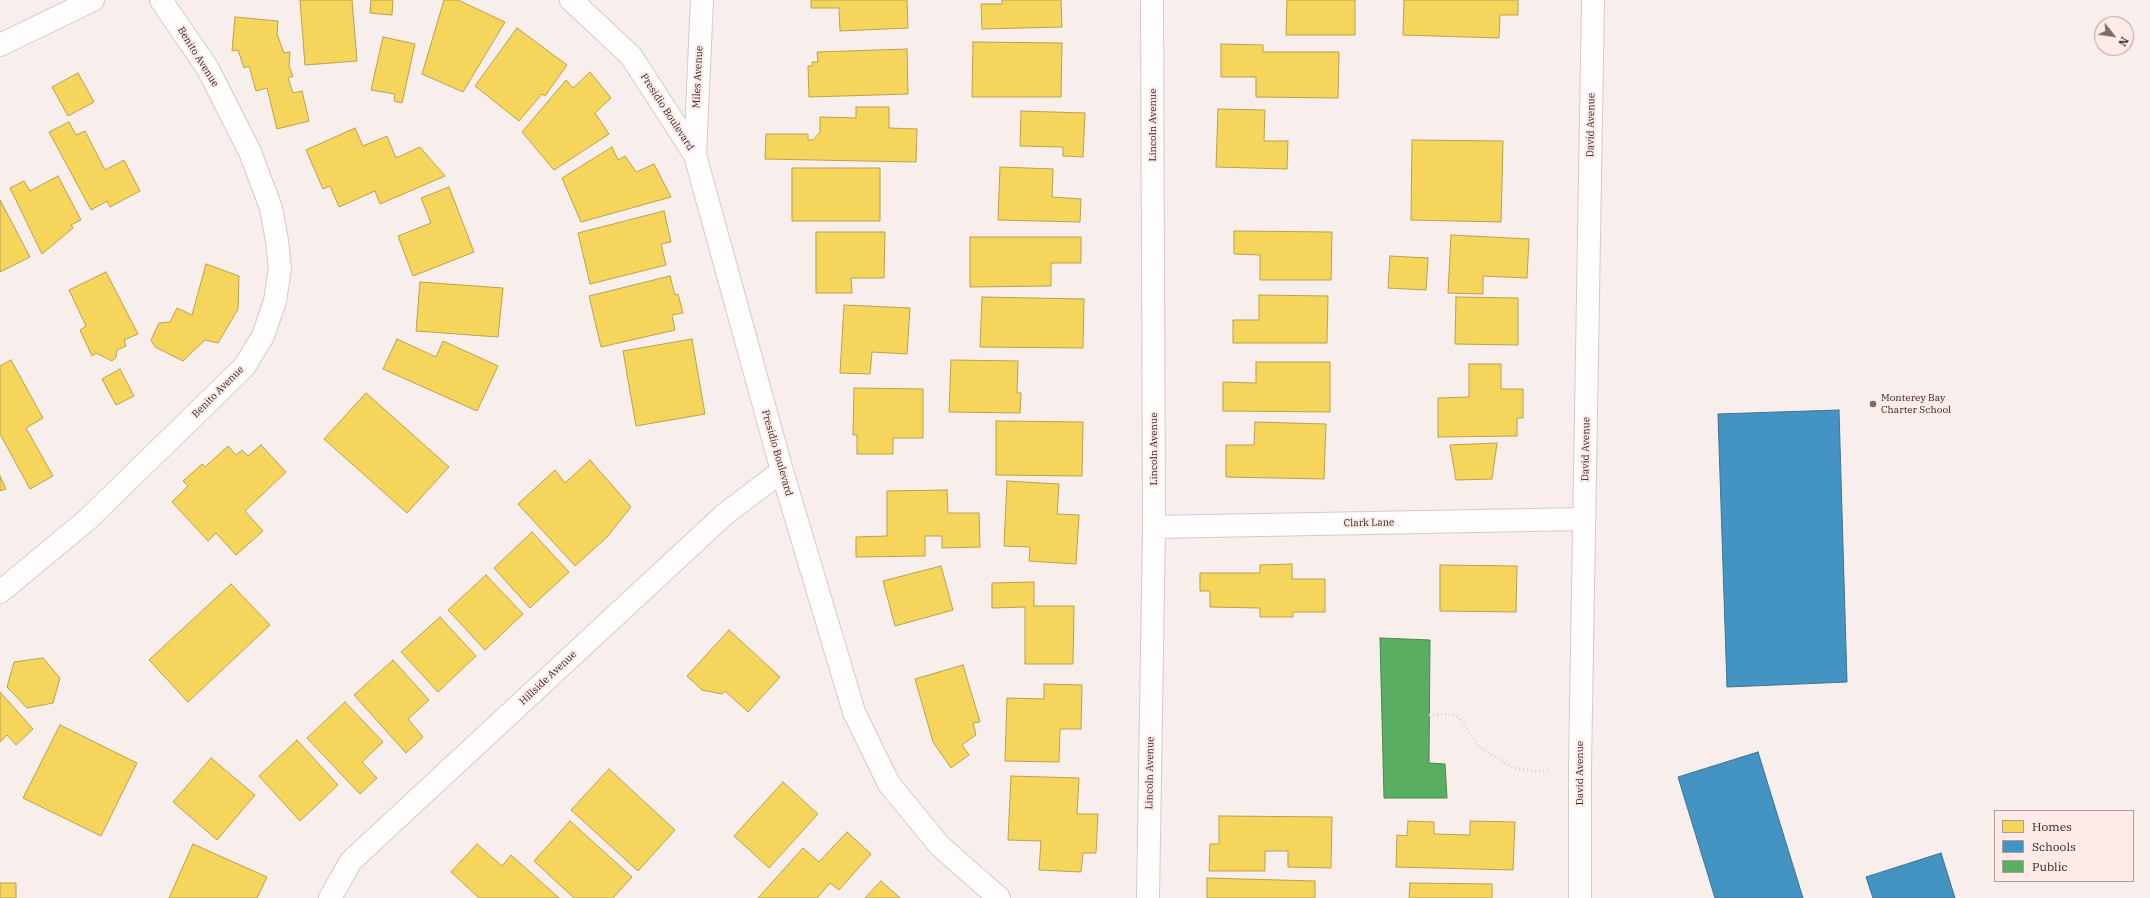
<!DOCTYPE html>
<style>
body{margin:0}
#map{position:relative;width:2150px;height:898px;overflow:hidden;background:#f8eeec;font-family:"IBM Plex Serif",serif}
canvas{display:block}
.legend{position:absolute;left:1994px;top:810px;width:140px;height:72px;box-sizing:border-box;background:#feeae6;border:1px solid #ac9c99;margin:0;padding:5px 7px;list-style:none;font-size:12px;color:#312826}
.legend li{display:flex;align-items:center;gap:8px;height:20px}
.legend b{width:20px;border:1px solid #ac9c99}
.north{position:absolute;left:2094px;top:16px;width:40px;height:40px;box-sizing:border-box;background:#feeae6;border:1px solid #ac9c99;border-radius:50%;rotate:120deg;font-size:11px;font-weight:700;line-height:16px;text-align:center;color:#312826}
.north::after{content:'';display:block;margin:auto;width:14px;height:18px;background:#776d6b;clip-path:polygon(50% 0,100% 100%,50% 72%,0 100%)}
</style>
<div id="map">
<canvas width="2150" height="898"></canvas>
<ul class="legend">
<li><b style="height:11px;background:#f6d55c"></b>Homes</li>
<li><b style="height:11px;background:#4393c3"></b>Schools</li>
<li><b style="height:11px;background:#5aae61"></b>Public</li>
</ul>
<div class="north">N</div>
</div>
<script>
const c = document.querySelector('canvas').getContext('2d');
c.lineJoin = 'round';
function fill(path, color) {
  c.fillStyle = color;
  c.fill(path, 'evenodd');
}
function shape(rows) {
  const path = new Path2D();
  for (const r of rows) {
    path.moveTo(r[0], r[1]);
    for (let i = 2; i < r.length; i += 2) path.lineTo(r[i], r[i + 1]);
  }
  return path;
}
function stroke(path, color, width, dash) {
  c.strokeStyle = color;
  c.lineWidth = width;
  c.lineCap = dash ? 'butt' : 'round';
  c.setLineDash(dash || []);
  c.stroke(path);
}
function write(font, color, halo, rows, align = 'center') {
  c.font = font + ' "IBM Plex Serif",serif';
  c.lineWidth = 4;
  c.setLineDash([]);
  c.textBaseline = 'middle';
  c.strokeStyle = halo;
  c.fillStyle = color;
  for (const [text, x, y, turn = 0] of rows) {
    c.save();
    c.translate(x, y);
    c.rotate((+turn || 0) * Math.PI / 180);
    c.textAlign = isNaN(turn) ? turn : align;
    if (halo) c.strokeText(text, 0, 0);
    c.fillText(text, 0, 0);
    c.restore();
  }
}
const homes = shape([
 [300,0,352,0,357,61,305,65,300,0],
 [371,0,393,0,392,15,370,13,371,0],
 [444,0,458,0,505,22,463,92,422,74,444,0],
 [811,0,907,0,908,28,840,31,839,8,811,8,811,0],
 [1002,0,1061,0,1062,27,982,29,981,4,1002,4,1002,0],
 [1287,0,1355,0,1355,35,1286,35,1287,0],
 [1404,0,1518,0,1518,15,1500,15,1499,38,1403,35,1404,0],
 [235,17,278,21,277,34,284,53,290,52,289,66,293,76,288,78,293,93,302,91,309,121,277,129,267,88,256,91,249,66,244,68,238,50,232,51,235,17],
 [517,28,567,65,545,96,542,94,519,121,475,86,517,28],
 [383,37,415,44,402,103,394,101,395,94,371,90,383,37],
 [973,42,1062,43,1061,97,972,97,973,42],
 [1221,44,1263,45,1263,52,1339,52,1338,98,1256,97,1256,77,1221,77,1221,44],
 [907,49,908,94,809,97,808,66,812,66,812,62,818,62,817,52,907,49],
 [590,72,611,98,595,113,609,134,554,170,522,132,566,80,573,88,590,72],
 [78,73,94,102,68,116,52,87,78,73],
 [856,107,889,107,889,128,917,129,916,162,765,159,766,134,808,134,808,140,813,140,820,132,820,117,856,118,856,107],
 [1218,109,1265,110,1264,141,1288,141,1287,169,1216,167,1218,109],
 [1021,111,1085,113,1083,157,1063,156,1063,147,1020,146,1021,111],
 [69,122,76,135,85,131,105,170,124,160,140,191,110,207,107,201,91,210,49,132,69,122],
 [355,128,363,146,387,136,396,158,420,147,445,176,380,204,375,191,339,207,330,186,323,189,306,150,355,128],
 [1412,140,1503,141,1501,222,1411,220,1412,140],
 [612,147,618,160,625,156,636,172,654,164,671,197,581,222,562,178,612,147],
 [1000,167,1053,169,1052,197,1081,199,1080,222,998,220,1000,167],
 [792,168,880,168,880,221,792,221,792,168],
 [58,176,81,220,71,225,73,228,42,254,10,188,24,181,30,191,58,176],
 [449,187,474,252,413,276,398,236,431,223,421,198,449,187],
 [0,200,30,257,0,272,0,200],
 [664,211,671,242,661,244,666,265,590,284,578,233,664,211],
 [1234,231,1332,232,1331,280,1260,280,1260,255,1234,254,1234,231],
 [816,232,885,232,884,278,851,278,852,293,816,293,816,232],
 [1451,235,1529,239,1527,278,1483,276,1483,294,1448,293,1451,235],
 [970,237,1081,237,1081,263,1051,263,1051,286,970,287,970,237],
 [1390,256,1428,258,1426,290,1388,288,1390,256],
 [206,264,239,276,238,309,218,343,205,340,183,361,155,347,151,340,159,323,170,322,177,308,192,315,206,264],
 [106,272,138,334,124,340,126,346,117,350,116,357,112,361,96,353,92,356,80,330,86,326,69,290,106,272],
 [670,276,675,295,678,294,683,313,672,315,675,330,601,347,589,296,670,276],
 [420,282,503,288,498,337,416,331,420,282],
 [1259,295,1328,296,1327,343,1233,343,1233,320,1259,320,1259,295],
 [982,297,1084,299,1083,348,980,347,982,297],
 [1456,297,1518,298,1518,345,1455,344,1456,297],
 [844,305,910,308,907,354,872,352,870,374,840,373,844,305],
 [397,339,436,357,443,341,498,366,477,411,383,369,397,339],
 [692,339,705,414,636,426,623,351,692,339],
 [11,360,43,418,26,428,53,476,30,489,0,434,0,366,11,360],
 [951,360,1018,361,1017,393,1021,393,1020,413,949,412,951,360],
 [1256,362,1330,362,1330,412,1223,411,1223,382,1256,383,1256,362],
 [1469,364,1501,364,1501,389,1523,389,1523,418,1517,418,1517,436,1438,437,1438,398,1469,397,1469,364],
 [120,369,134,396,116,405,102,379,120,369],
 [854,388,923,389,923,438,893,438,893,454,857,454,857,435,853,435,854,388],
 [366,393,449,467,407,513,324,439,366,393],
 [996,421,1083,422,1082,476,996,475,996,421],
 [1255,422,1326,424,1324,479,1226,477,1226,445,1254,445,1255,422],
 [1497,443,1492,479,1456,480,1450,445,1497,443],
 [261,445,286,472,245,511,263,531,236,555,216,533,208,541,172,502,188,486,183,481,202,464,205,467,228,446,236,455,242,450,248,456,261,445],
 [590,460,631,507,607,537,575,566,518,504,555,470,565,483,590,460],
 [0,476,6,489,0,491,0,476],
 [1007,481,1059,484,1057,514,1079,515,1076,564,1029,561,1030,547,1004,546,1007,481],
 [947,490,948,513,979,513,980,547,942,548,942,536,925,536,925,556,856,557,856,537,887,536,887,491,947,490],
 [532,532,569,572,530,608,494,568,532,532],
 [1292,564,1292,579,1325,579,1325,612,1293,612,1293,617,1260,617,1260,608,1210,607,1210,591,1200,591,1200,573,1260,573,1260,565,1292,564],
 [1440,565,1517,566,1516,612,1440,611,1440,565],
 [941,566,953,610,895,626,883,581,941,566],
 [486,575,523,614,485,650,448,610,486,575],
 [1034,582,1034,606,1074,606,1073,664,1025,664,1025,607,992,608,992,583,1034,582],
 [231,584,270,625,188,702,149,660,231,584],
 [440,617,476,656,438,692,401,652,440,617],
 [729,630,780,677,748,712,725,691,722,694,702,690,687,676,729,630],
 [43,658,60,678,53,703,27,708,7,687,14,662,43,658],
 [393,660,429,700,408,719,423,737,406,753,354,695,393,660],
 [963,665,980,722,973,723,976,735,962,745,969,755,951,768,933,742,915,679,963,665],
 [1044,684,1082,685,1081,729,1060,729,1059,762,1005,761,1007,698,1044,699,1044,684],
 [0,692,33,729,16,745,7,735,0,742,0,692],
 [345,702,383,742,362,762,377,778,360,794,307,738,345,702],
 [60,725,137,763,101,836,23,798,60,725],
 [297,740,338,785,300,821,259,776,297,740],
 [211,758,255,795,217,840,173,802,211,758],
 [609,769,675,830,638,871,571,810,609,769],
 [1011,776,1079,778,1077,814,1098,814,1096,853,1083,853,1081,872,1039,870,1041,841,1008,840,1011,776],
 [783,782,818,814,769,868,734,836,783,782],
 [1219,816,1332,817,1331,868,1288,867,1288,851,1265,851,1265,871,1209,871,1210,844,1219,844,1219,816],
 [570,821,632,877,613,898,574,898,534,861,570,821],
 [1408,821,1434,822,1434,834,1470,835,1470,821,1515,822,1513,870,1396,867,1397,835,1407,836,1408,821],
 [847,832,871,854,839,890,830,883,817,898,758,898,803,848,819,862,847,832],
 [193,844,267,877,257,898,169,898,193,844],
 [477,844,502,866,511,855,559,898,479,898,451,872,477,844],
 [1207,878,1315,881,1315,898,1207,898,1207,878],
 [881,881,900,898,865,898,881,881],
 [0,883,16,883,16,898,0,898,0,883],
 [1410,883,1492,884,1492,898,1409,898,1410,883]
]);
const schools = shape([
 [1839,410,1847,682,1727,687,1718,414,1839,410],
 [1758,752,1803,898,1715,898,1678,777,1758,752],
 [1941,853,1955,898,1873,898,1866,877,1941,853]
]);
const public = shape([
 [1380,638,1430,640,1429,763,1445,764,1447,798,1384,798,1380,638]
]);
const path = shape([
 [1429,715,1447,714,1458,717,1480,747,1513,768,1536,771,1551,770]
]);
const street = shape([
 [571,0,631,56,695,155,782,471,854,712,889,784,940,846,999,898],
 [0,45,93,0],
 [695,155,702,0],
 [1154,527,1584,519],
 [0,592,87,520,244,367,263,336,275,301,280,268,277,241,271,208,250,152,208,69,161,0],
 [330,898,351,861,725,514,782,471],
 [1148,898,1154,527,1152,0],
 [1580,898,1580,767,1593,0]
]);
const markers = [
 [1873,404,4,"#776d6b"]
];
const streetNames = [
 ["Benito Avenue",198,57,58],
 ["Miles Avenue",698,77,-87],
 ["Presidio Boulevard",667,112,57],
 ["Lincoln Avenue",1153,125,-90],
 ["David Avenue",1591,125,-89],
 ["Benito Avenue",218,392,-45],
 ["Lincoln Avenue",1154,449,-90],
 ["David Avenue",1586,449,-89],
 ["Presidio Boulevard",777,453,74],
 ["Clark Lane",1369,523,-1],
 ["Hillside Avenue",548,678,-43],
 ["Lincoln Avenue",1150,773,-89],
 ["David Avenue",1580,773,-90]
];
const poiNames = [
 ["Monterey Bay",1881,398],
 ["Charter School",1881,410]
];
fill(homes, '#f6d55c');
stroke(homes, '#bba14c', 1);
fill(schools, '#4393c3');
stroke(schools, '#3e7394', 1);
fill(public, '#5aae61');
stroke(public, '#4e864f', 1);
stroke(street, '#d4cbc9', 24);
stroke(path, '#d3cfcf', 2.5, [1, 3]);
stroke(street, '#fefcfc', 22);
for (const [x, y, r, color] of markers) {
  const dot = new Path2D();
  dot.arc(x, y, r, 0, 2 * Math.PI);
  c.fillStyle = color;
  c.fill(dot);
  stroke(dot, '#feeae6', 1.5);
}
write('10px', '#312826', '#feeae6', streetNames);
write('10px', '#312826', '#feeae6', poiNames, 'left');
</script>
